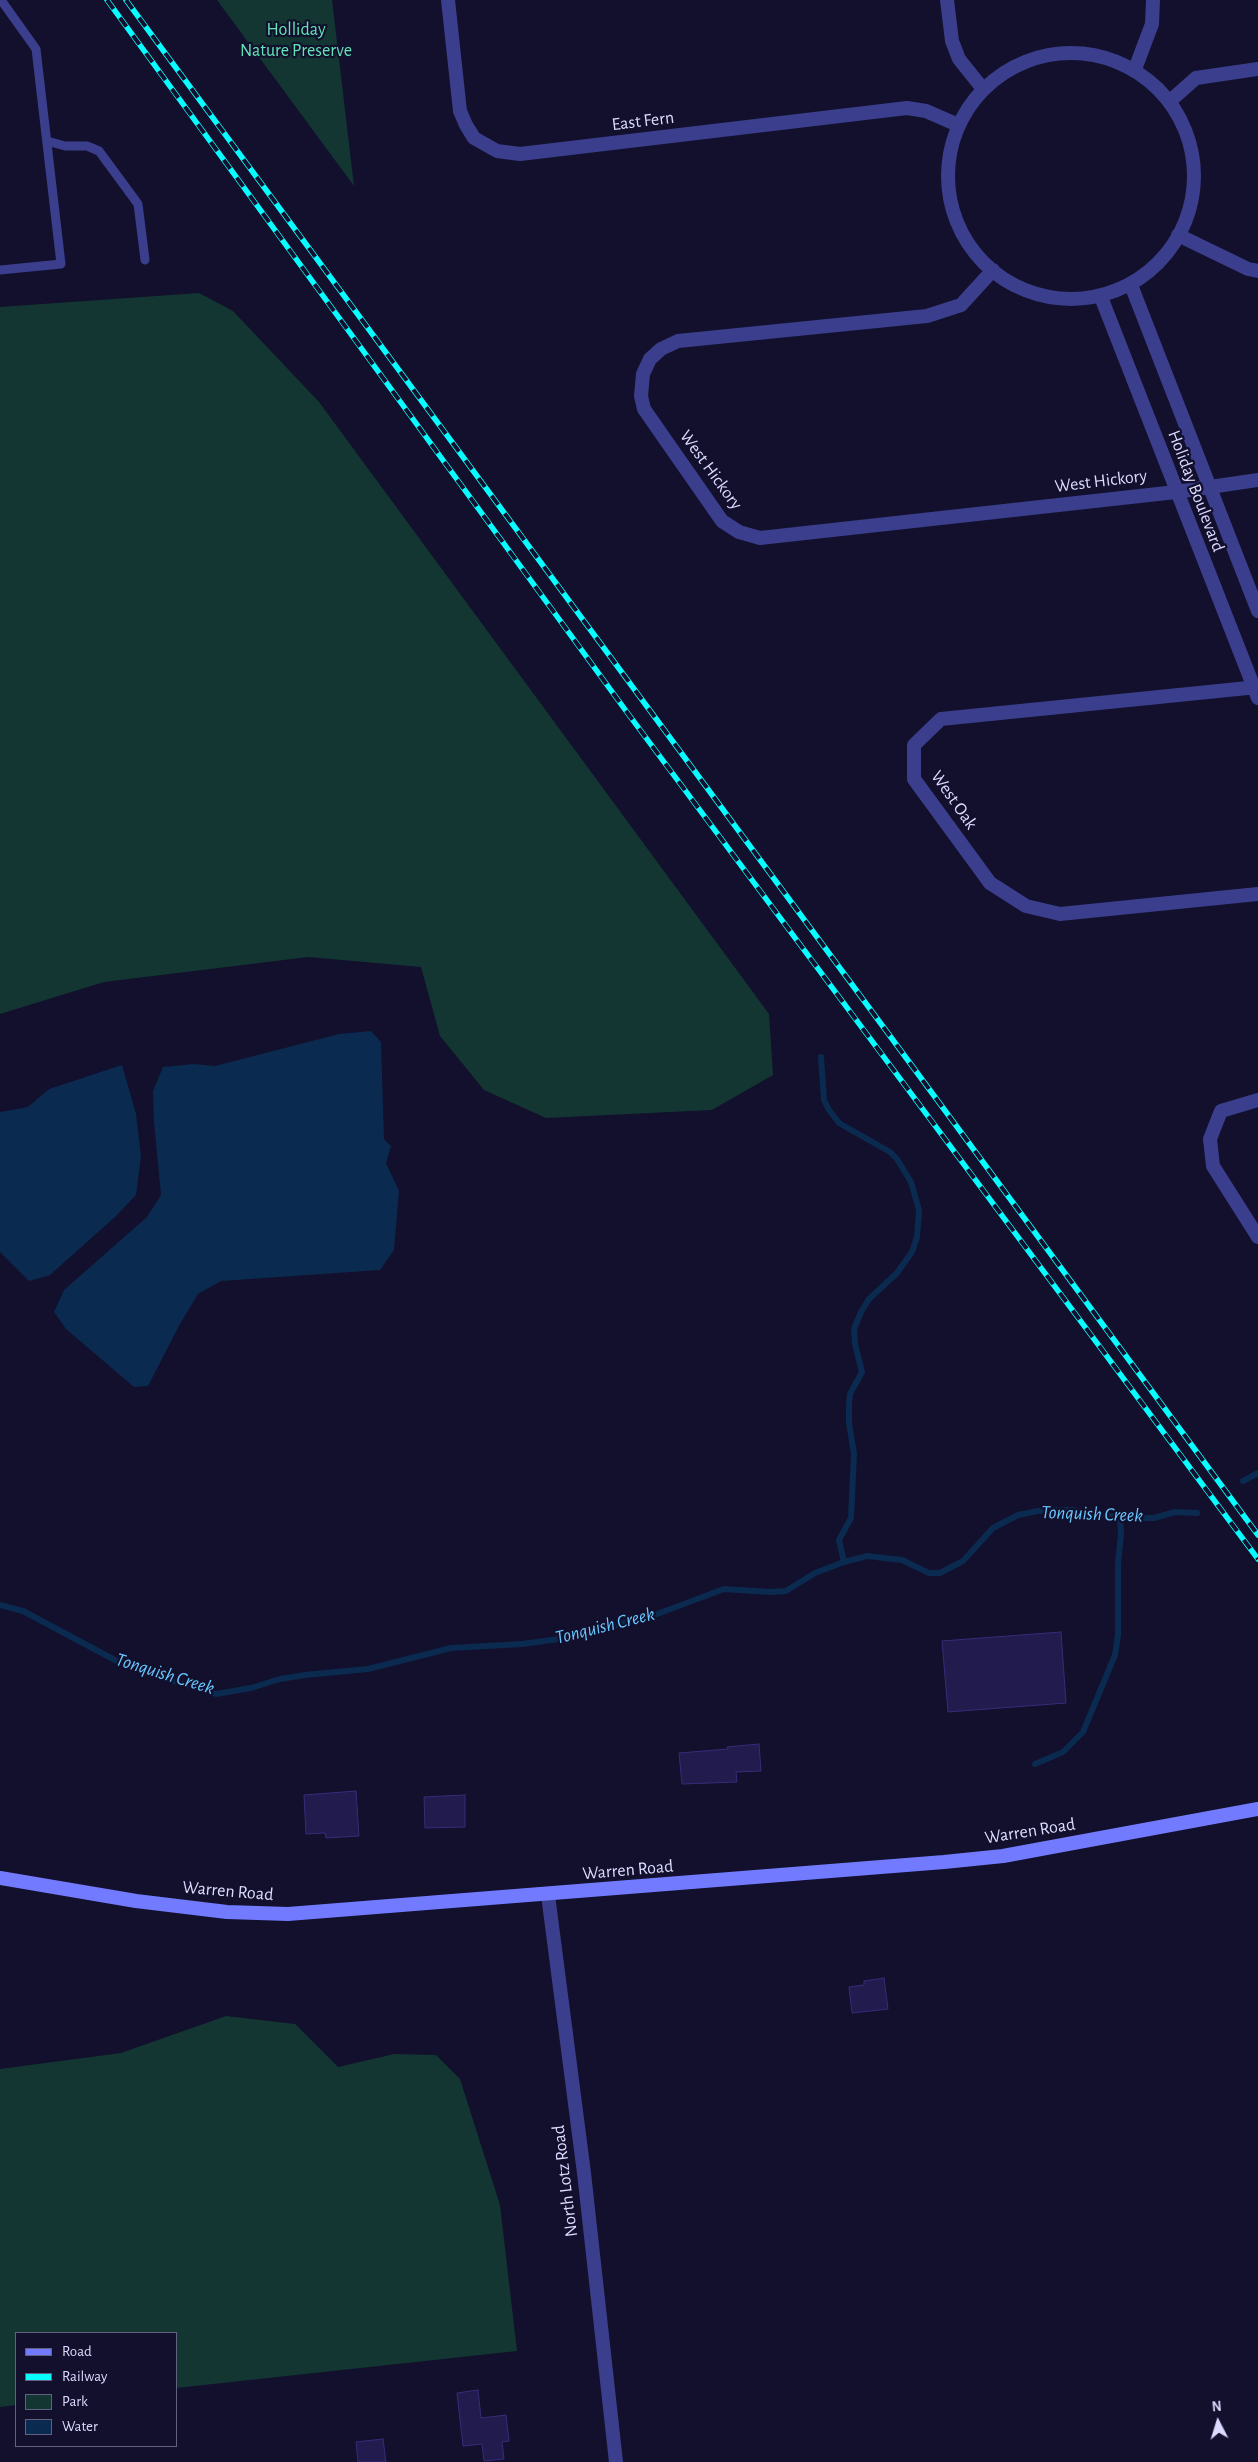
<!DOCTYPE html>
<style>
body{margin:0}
#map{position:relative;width:1258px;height:2462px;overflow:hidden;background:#12102c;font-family:"Alegreya Sans",sans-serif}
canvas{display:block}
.legend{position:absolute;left:15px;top:2332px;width:162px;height:115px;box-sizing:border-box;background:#12102c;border:1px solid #636180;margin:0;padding:6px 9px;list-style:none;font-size:15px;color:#dcdbff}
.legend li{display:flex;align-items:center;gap:10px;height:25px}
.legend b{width:25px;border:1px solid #636180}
.north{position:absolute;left:1193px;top:2397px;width:50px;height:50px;-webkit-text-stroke:4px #12102c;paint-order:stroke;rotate:355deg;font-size:14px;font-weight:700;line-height:20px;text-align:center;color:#dcdbff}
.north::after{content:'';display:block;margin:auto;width:18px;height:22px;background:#dcdbff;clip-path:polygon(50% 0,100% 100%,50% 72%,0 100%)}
</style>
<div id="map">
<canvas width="1258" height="2462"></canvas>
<ul class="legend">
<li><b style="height:6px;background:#727bff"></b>Road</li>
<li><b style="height:6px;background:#07fdff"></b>Railway</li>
<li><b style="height:14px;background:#133632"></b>Park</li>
<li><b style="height:14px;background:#0b2a50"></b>Water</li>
</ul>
<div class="north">N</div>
</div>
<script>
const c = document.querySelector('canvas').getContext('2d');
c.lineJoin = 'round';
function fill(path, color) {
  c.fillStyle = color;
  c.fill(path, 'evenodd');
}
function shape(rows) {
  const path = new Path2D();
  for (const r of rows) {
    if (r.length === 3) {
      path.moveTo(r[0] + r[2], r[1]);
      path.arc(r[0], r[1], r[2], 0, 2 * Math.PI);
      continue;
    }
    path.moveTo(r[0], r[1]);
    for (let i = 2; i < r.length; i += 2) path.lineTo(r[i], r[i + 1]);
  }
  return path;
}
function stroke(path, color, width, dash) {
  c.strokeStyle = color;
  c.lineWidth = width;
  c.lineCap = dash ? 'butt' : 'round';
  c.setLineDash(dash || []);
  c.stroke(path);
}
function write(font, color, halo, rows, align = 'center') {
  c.font = font + ' "Alegreya Sans",sans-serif';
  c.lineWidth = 4.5;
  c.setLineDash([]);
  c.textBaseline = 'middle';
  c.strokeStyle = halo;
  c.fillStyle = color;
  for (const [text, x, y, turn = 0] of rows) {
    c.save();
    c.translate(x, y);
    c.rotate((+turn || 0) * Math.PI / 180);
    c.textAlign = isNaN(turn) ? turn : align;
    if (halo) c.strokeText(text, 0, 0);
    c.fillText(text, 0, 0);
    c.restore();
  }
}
const green = shape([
 [217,0,332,0,354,186],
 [199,293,233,311,319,402,769,1014,773,1075,712,1110,546,1118,484,1090,440,1036,421,967,308,957,104,982,0,1014,0,307],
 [226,2016,295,2024,338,2067,394,2054,436,2055,460,2079,500,2205,517,2351,176,2388,176,2333,16,2333,16,2405,0,2407,0,2069,121,2053]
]);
const water = shape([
 [371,1031,381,1042,384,1139,391,1146,386,1163,399,1191,394,1250,380,1270,221,1281,198,1294,180,1324,148,1386,134,1387,66,1329,54,1312,64,1290,147,1217,161,1195,154,1122,153,1091,163,1067,194,1064,215,1066,339,1034],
 [122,1065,136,1114,141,1156,136,1195,115,1217,50,1275,29,1281,0,1252,0,1112,28,1107,49,1089]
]);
const stream = shape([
 [821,1057,824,1100,829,1110,839,1123,890,1152,897,1159,911,1182,919,1210,917,1237,912,1252,897,1273,869,1299,861,1312,854,1329,855,1344,862,1372,850,1394,849,1404,849,1423,854,1454,851,1518,839,1540,844,1562],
 [1243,1481,1258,1473],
 [0,1605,23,1611,128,1667,216,1694,251,1688,280,1679,305,1675,368,1669,451,1648,522,1644,559,1639,649,1617,724,1589,770,1592,786,1591,815,1573,844,1562,867,1556,902,1560,929,1573,940,1573,963,1561,993,1528,1018,1515,1038,1511,1072,1510,1120,1518,1154,1518,1175,1512,1197,1513],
 [1035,1764,1063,1752,1083,1732,1115,1655,1118,1635,1118,1563,1121,1534,1120,1518]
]);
const building = shape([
 [1061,1632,1066,1703,948,1712,942,1641,1061,1632],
 [759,1744,761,1771,736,1772,737,1782,682,1784,679,1753,728,1749,727,1747,759,1744],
 [356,1791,359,1836,326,1838,325,1833,306,1834,304,1795,356,1791],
 [465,1795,465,1827,425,1828,424,1797,465,1795],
 [884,1978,888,2009,852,2013,849,1987,864,1985,864,1981,884,1978],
 [478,2390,481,2418,506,2415,509,2441,502,2442,504,2459,484,2461,482,2444,463,2446,457,2393,478,2390],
 [383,2439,386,2462,358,2462,356,2442,383,2439]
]);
const service = shape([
 [47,141,65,146,87,146,99,151,138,204,145,260],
 [0,270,61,264,36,49,1,0]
]);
const minor = shape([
 [448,0,460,111,466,125,474,138,497,151,520,154,907,108,926,111,958,125],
 [947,0,952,41,959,59,983,89],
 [1071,176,123],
 [1135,69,1152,24,1153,0],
 [1170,101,1196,78,1258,69],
 [1178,235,1248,269,1258,271],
 [993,270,961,305,927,316,678,341,661,349,650,359,643,374,641,396,644,409,722,521,739,532,760,538,1176,492,1258,480],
 [1131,285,1258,611],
 [1101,297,1258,698],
 [1258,687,941,719,914,745,914,779,990,883,1026,906,1060,914,1258,894],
 [1258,1100,1221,1111,1210,1139,1213,1166,1258,1237]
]);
const tertiary = shape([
 [548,1895,584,2173,616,2462]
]);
const secondary = shape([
 [0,1878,136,1901,227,1912,288,1914,944,1862,1003,1856,1258,1809]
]);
const rail = shape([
 [107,0,629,715,1258,1559],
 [126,0,1258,1535]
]);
const parkNames = [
 ["Holliday",296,30],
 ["Nature Preserve",296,51]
];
const streetNames = [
 ["East Fern",643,121,-7],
 ["West Hickory",711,470,54],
 ["West Hickory",1101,481,-7],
 ["Holiday Boulevard",1196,491,69],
 ["West Oak",954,800,55],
 ["Warren Road",1030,1831,-9],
 ["Warren Road",628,1870,-5],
 ["Warren Road",228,1891,5],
 ["North Lotz Road",565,2181,-97]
];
const waterNames = [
 ["Tonquish Creek",1092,1514,2],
 ["Tonquish Creek",605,1626,-14],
 ["Tonquish Creek",165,1674,17]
];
fill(green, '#133632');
fill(water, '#0b2a50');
stroke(stream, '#0b2a50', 6);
fill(building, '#211b4e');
stroke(building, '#352d7a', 1);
stroke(service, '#3a3e8c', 9);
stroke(minor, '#3a3e8c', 14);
stroke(tertiary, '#3a3e8c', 14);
stroke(secondary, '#727bff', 14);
stroke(rail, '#07fdff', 5.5);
stroke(rail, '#12102c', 4, [11]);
write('18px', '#61e5b8', '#12102c', parkNames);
write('18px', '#dcdbff', '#12102c', streetNames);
write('italic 19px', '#69c7ff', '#12102c', waterNames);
</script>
